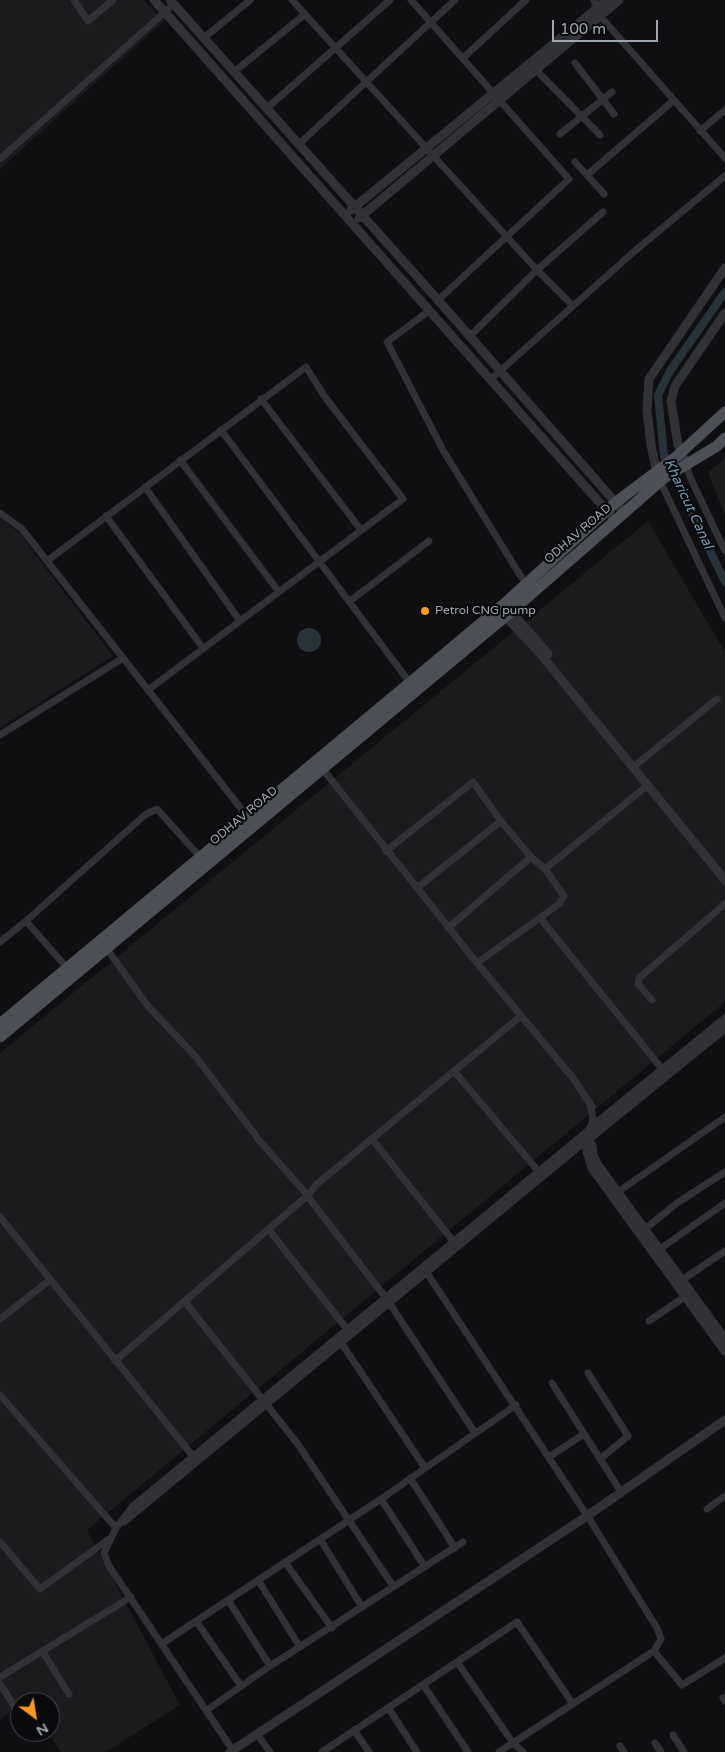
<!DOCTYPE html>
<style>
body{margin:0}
#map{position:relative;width:725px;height:1752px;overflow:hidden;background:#0f0f11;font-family:"Varela Round",sans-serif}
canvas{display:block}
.north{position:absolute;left:10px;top:1692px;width:50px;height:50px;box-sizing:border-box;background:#0a0a0c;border:1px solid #46494e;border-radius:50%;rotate:149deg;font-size:14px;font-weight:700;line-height:20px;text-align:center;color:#a0a7b2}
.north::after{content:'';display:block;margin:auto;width:18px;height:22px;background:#f99a1e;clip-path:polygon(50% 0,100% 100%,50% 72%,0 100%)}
.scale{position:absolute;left:552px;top:20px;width:106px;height:22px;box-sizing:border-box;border:2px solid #a0a7b2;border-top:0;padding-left:6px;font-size:15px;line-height:18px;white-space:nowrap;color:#a0a7b2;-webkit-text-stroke:4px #0a0a0c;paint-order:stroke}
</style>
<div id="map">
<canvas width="725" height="1752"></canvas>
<div class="north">N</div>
<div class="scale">100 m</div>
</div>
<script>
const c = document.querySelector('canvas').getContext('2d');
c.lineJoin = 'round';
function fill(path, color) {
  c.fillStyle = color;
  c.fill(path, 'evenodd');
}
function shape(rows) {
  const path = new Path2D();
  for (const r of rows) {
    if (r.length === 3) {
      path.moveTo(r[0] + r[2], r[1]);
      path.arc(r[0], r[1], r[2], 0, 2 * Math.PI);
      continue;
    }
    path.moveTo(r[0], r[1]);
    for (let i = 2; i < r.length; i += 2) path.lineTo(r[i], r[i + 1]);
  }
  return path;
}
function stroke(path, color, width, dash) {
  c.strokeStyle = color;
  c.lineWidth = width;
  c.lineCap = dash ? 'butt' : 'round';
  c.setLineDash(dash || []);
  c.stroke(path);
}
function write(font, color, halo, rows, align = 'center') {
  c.font = font + ' "Varela Round",sans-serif';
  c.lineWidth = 4.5;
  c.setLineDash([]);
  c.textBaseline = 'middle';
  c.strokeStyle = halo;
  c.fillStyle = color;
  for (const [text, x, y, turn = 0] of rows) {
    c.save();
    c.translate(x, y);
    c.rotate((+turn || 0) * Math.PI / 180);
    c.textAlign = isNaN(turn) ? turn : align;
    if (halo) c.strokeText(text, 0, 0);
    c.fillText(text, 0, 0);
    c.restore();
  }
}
const built = shape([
 [0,0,143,0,164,21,0,169],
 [725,458,725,516,708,472],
 [0,517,20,534,113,656,0,728],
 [648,521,725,652,725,1002,87,1530,180,1705,106,1752,61,1752,47,1732,50,1732,50,1702,20,1702,20,1704,0,1720,0,1053]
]);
const water = shape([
 [309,640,12]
]);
const canal = shape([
 [725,292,670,371,658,395,664,456,725,582]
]);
const minor = shape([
 [74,0,88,21,113,0],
 [292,0,537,270,603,212],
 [411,0,569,179,438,300],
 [594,0,600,16,725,158],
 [204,38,250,0],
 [463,58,526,0],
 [575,63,614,114],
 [535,69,600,135],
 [234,72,304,15],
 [267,108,390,0],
 [700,131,725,110],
 [560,134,612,92],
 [299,144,455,0],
 [0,159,174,4],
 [575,162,587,175,673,101],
 [587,175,604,194],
 [430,310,387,342,444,452,525,583],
 [470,336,537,270,573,306],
 [491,379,637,249,725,176],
 [261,399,361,530],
 [221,430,410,683],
 [180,460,279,592],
 [686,463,690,477,725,551],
 [660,481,725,618],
 [145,487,240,621],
 [0,513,22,529,250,820],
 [106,516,203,648],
 [47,561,306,367,325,397,403,499,148,690],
 [350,601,429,541],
 [0,735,123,658],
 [637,764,717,699],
 [321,767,477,963,573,1078,592,1107],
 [386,851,473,782,501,821],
 [545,869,648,785],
 [417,888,501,821,531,857,545,869,564,896,559,904,477,963],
 [541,919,662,1069],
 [448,928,531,857],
 [0,942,26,921],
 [107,949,147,1005,196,1057,259,1140,302,1189,386,1298,475,1433],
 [67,968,26,921,146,814,157,809,201,858],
 [652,1000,638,984,639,978,725,904],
 [454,1071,539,1172],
 [372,1139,454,1242],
 [618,1192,725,1117],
 [0,1217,196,1460],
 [645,1229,677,1203,725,1172],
 [269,1230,350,1333],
 [660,1249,725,1203],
 [423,1267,590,1520,657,1628,661,1639,654,1651,499,1752],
 [682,1280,725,1251],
 [185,1302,297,1443,393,1586],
 [0,1319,50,1280],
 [649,1321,686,1296],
 [342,1344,425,1468],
 [115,1361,307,1196,317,1184,521,1016],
 [588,1373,628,1436,600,1459],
 [552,1383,621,1492],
 [0,1395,116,1528],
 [549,1457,584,1434],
 [410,1478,455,1548],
 [381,1499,425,1567],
 [707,1509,725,1496],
 [124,1522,587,1140],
 [320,1539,362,1607],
 [0,1542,40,1589,109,1539],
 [285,1562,332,1628],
 [258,1580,300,1647],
 [228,1600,270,1666],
 [196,1621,241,1686],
 [163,1643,381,1499,516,1405],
 [42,1651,69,1694],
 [654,1651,682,1685,725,1658],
 [457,1662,513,1743,523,1752],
 [0,1677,131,1597],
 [0,1684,18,1712],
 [424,1686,468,1752],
 [723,1698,725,1701],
 [389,1709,417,1752],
 [207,1710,270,1666,463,1542],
 [354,1730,369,1752],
 [673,1735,684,1752],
 [260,1738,270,1752],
 [655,1743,661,1752],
 [620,1746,624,1752],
 [234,1752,109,1566,104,1553,116,1528,133,1506,590,1129,593,1119,590,1103],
 [322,1752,517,1622,573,1704]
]);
const tertiary = shape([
 [154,0,615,520],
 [170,0,438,300,624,512],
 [351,210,607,0],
 [359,218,619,0],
 [686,463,678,445,671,401,675,386,725,313],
 [658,478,651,445,647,410,649,379,725,268],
 [507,607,548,654],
 [501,612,538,651,725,880],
 [725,1019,590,1129,587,1151,592,1168,725,1351],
 [587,1140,725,1028],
 [592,1145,593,1155,597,1164,725,1339],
 [230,1752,587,1516,725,1420]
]);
const primary = shape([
 [0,1024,418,676,504,604,615,503,676,457,725,412],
 [0,1037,506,616,664,478,717,446,725,438]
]);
const markers = [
 [425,611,5,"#f99a1e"]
];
const streetNames = [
 ["ODHAV ROAD",578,534,-41],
 ["ODHAV ROAD",244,816,-40]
];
const poiNames = [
 ["Petrol CNG pump",435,611]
];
const waterNames = [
 ["Kharicut Canal",688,504,65]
];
fill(built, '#1b1b1e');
fill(water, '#283339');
stroke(canal, '#283339', 8);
stroke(minor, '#303236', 7);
stroke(tertiary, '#303236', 9);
stroke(primary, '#4c4f55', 11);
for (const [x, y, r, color] of markers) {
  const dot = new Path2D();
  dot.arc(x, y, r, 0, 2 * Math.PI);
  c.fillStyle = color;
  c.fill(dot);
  stroke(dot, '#0a0a0c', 2);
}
write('12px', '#a0a7b2', '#0a0a0c', streetNames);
write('12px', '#a0a7b2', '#0a0a0c', poiNames, 'left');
write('italic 14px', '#749ab0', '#0a0a0c', waterNames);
</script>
